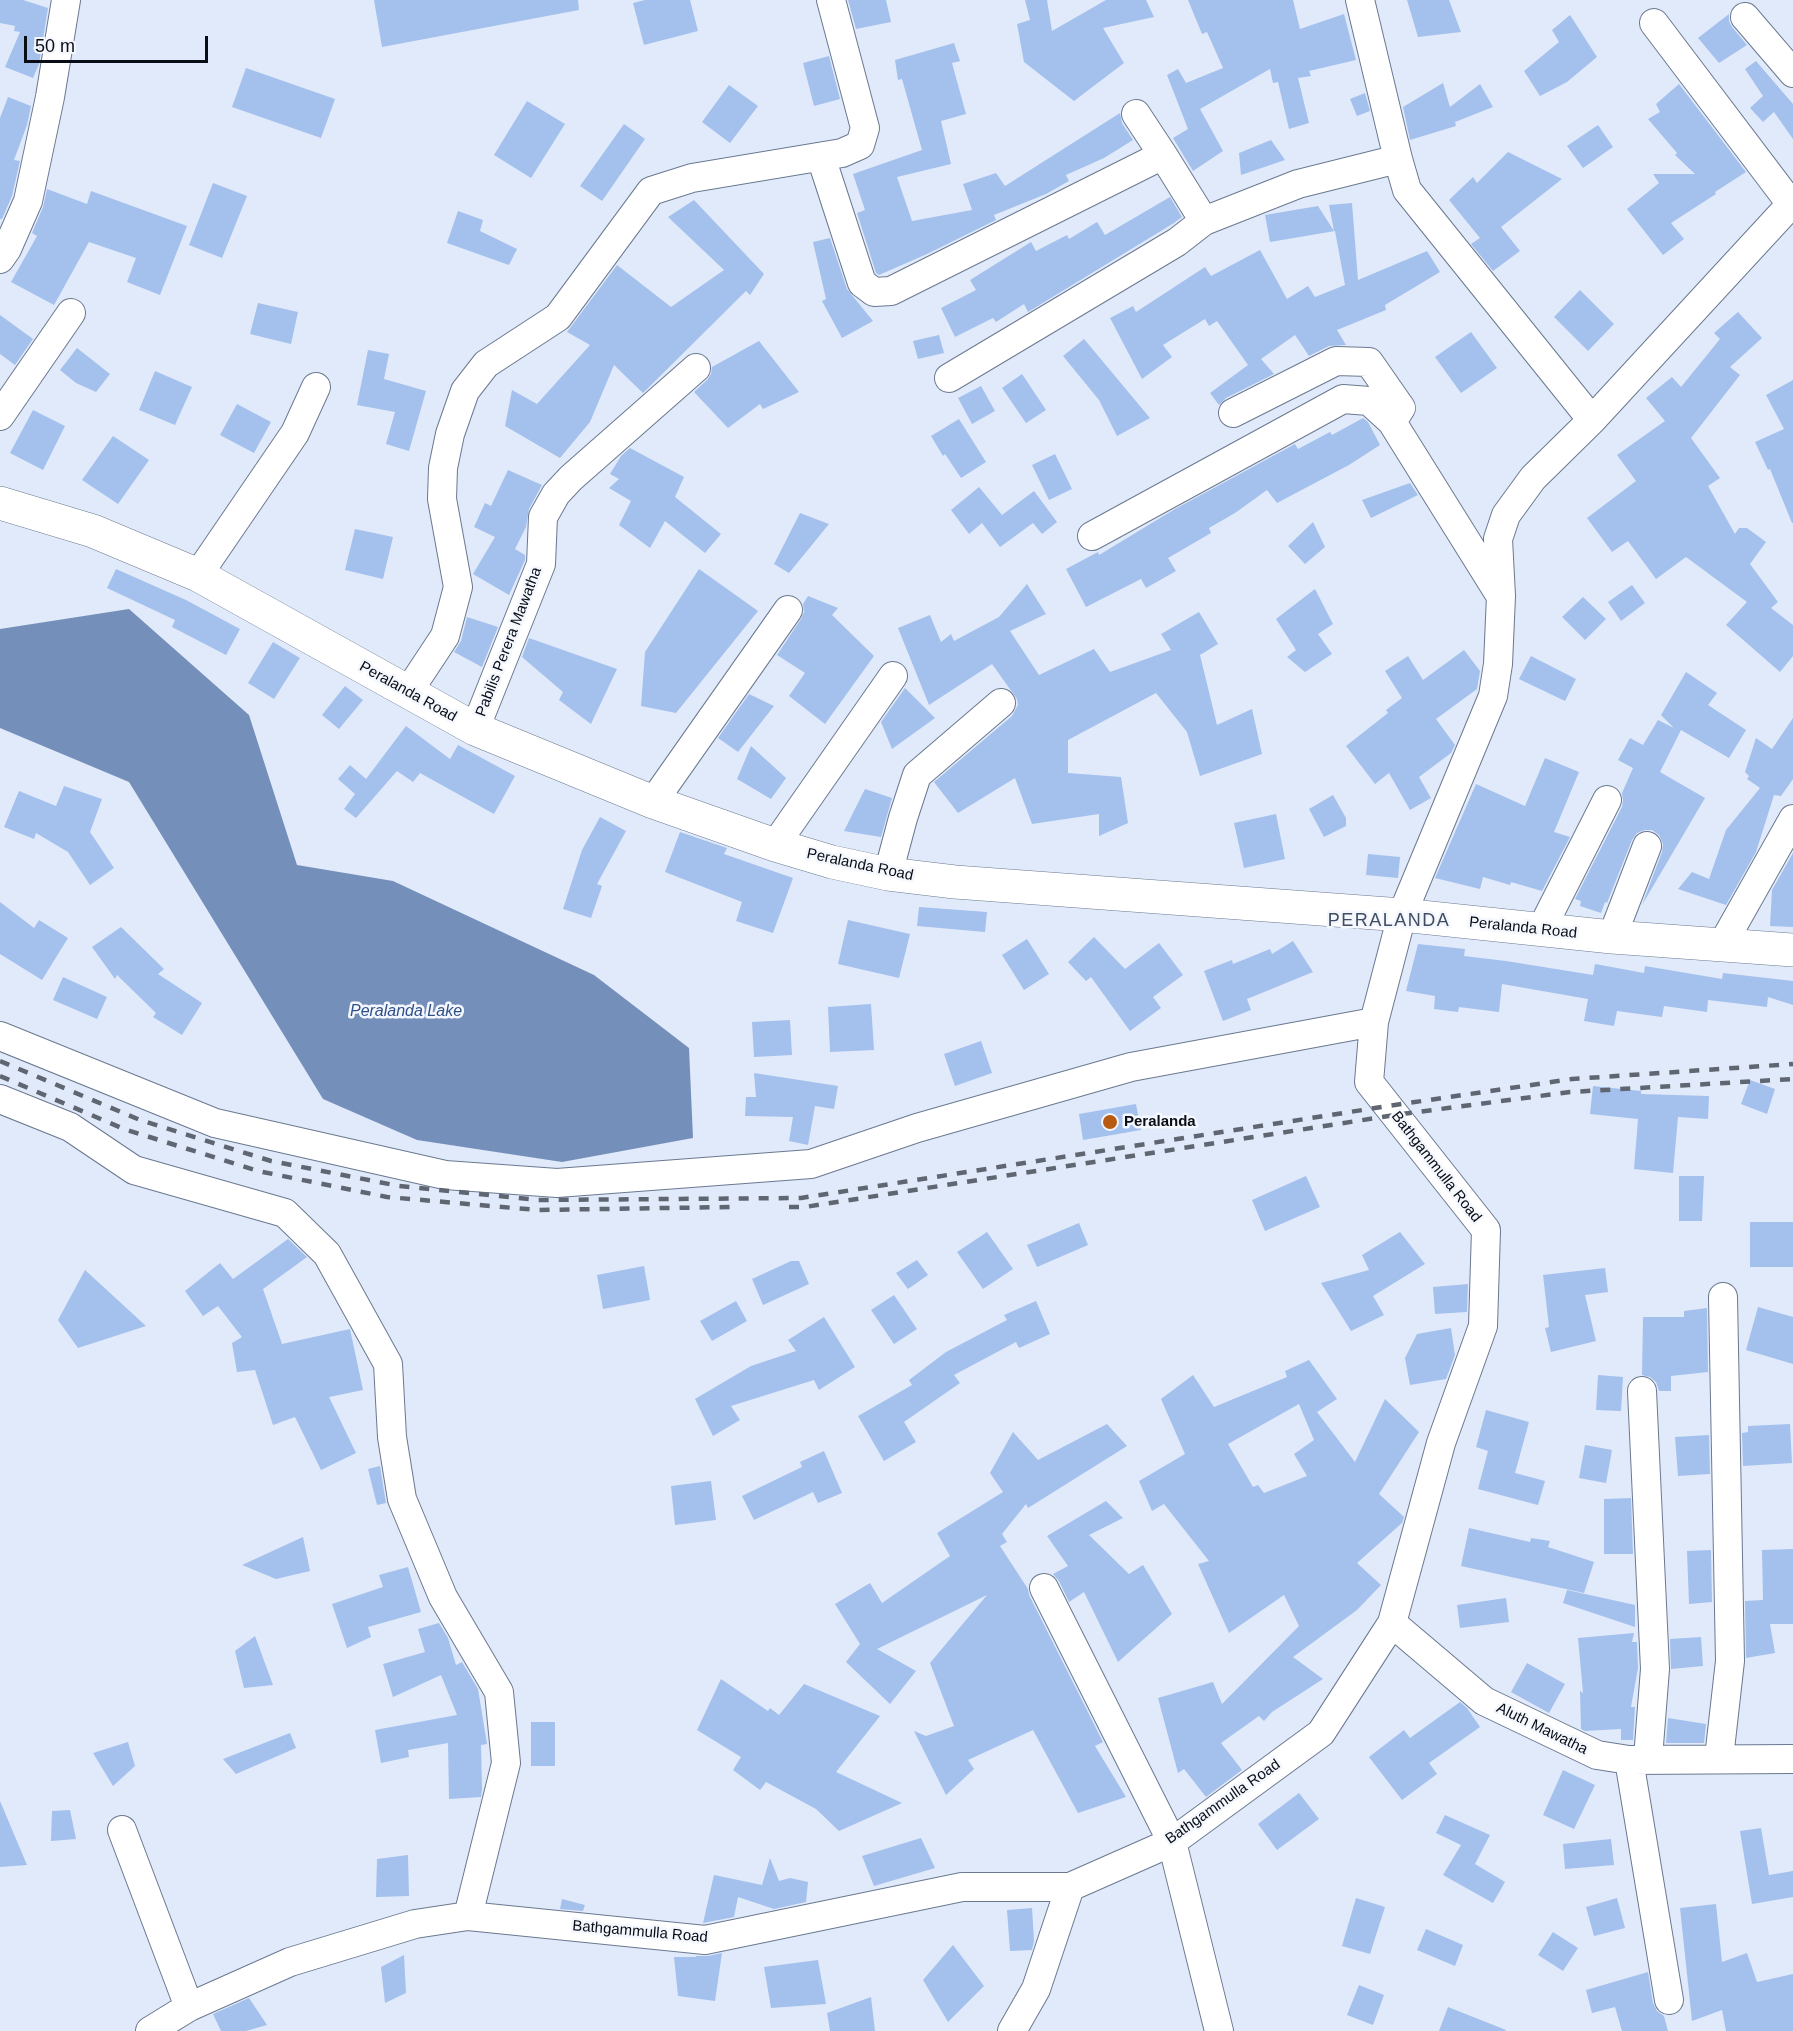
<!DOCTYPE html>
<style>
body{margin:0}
#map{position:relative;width:1793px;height:2031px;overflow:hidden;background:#e1eafa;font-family:Arial,sans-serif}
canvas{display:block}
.scale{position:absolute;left:24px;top:36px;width:184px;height:27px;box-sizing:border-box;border:3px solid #090e16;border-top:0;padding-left:8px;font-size:18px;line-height:21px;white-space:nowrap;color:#090e16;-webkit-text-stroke:4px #f4f7fd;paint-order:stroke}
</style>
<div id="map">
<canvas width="1793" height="2031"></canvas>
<div class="scale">50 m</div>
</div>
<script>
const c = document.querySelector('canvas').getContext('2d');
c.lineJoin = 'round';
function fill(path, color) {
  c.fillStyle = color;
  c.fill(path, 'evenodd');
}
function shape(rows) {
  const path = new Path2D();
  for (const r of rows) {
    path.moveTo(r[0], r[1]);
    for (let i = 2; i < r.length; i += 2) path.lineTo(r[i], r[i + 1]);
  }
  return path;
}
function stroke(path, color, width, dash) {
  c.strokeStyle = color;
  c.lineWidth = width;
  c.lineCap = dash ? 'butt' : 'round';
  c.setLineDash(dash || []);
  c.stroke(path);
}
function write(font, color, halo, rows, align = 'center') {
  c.font = font + ' Arial,sans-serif';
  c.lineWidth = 5;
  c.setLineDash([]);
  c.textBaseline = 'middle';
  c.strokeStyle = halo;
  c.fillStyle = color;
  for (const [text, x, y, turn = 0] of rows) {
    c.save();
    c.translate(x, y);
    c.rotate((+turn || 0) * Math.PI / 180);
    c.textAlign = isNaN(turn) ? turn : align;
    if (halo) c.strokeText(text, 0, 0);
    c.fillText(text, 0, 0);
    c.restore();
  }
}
const water = shape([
 [129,609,249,715,297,865,393,881,594,975,689,1048,693,1138,562,1162,417,1140,323,1099,129,782,0,728,0,629]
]);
const building = shape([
 [0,0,23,0,48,8,39,64,33,78,5,67,20,32,14,31,15,26,0,23],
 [374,0,578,0,579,10,382,47],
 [645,0,690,0,698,31,644,45,633,3],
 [848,0,886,0,891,22,856,29],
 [1025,0,1047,0,1052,31,1106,0,1146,0,1154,17,1103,28,1124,63,1074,101,1024,62,1017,24,1030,20],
 [1188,0,1293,0,1300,29,1344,14,1356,60,1309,71,1311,76,1298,78,1309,123,1289,129,1278,82,1273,83,1270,69,1200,109,1223,151,1193,171,1173,138,1188,129,1167,75,1178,69,1186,83,1223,68,1207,32,1202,34],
 [1407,0,1449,0,1461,32,1418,37],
 [1729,14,1729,21,1732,27,1747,45,1719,63,1698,38],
 [1570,15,1597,57,1567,82,1540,96,1524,71,1559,42,1552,30],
 [954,43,960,61,952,63,966,114,941,121,951,164,897,177,912,221,972,210,963,184,996,173,1005,186,1120,113,1122,123,1133,140,1104,158,1066,175,1069,181,1046,194,994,215,996,220,927,254,879,275,876,273,857,213,865,210,853,174,922,150,902,79,898,80,895,60],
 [829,56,840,99,814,106,803,63],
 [1756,61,1793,104,1793,139,1774,112,1763,122,1750,108,1763,96,1745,69],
 [246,68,335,99,321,138,232,107],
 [1443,83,1450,107,1480,84,1493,107,1455,122,1456,126,1410,140,1403,107],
 [1679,84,1746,172,1715,192,1716,194,1671,223,1684,239,1663,255,1627,209,1659,183,1653,174,1695,174,1675,155,1677,153,1648,119,1660,112,1656,104],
 [729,85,758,106,730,143,702,122],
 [1365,93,1370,111,1357,116,1350,99],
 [8,97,31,106,27,125,14,160,20,161,12,196,2,219,0,219,0,118],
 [527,101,565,124,531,178,494,155],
 [624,124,645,139,602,201,580,186],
 [1598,125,1613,147,1583,168,1567,146],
 [1271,140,1285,160,1241,175,1239,153],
 [1508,152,1562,179,1501,227,1520,251,1493,271,1471,244,1480,238,1449,200,1473,177,1477,183],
 [213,183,247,196,222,258,189,245],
 [47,189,87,204,91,191,187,226,160,295,127,282,136,258,89,242,54,305,11,282,37,236,32,233,43,207],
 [1170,197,1182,217,1174,223,1028,312,1024,304,996,322,993,318,955,337,941,308,976,290,970,280,1031,242,1036,251,1067,235,1069,239,1097,222,1105,235],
 [694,200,764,274,750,295,746,291,643,393,614,365,590,422,560,458,505,426,512,390,537,404,590,345,567,332,617,265,671,307,724,270,668,217],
 [1352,203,1358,280,1427,251,1440,272,1385,305,1386,310,1337,330,1346,345,1329,346,1309,356,1295,335,1261,359,1274,374,1226,398,1219,405,1210,393,1248,365,1217,321,1209,326,1205,319,1163,345,1172,357,1142,379,1110,318,1133,306,1136,312,1205,267,1211,276,1260,250,1287,299,1308,286,1315,297,1345,285,1335,231,1270,242,1265,215,1318,206,1334,231,1329,205],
 [458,211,483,220,480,231,517,249,509,265,447,243],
 [830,238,847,289,873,321,842,338,822,301,826,299,813,242],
 [1580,290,1614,324,1588,351,1554,317],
 [258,303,298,312,291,344,250,334],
 [1738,312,1762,338,1730,367,1740,375,1691,438,1720,478,1708,486,1735,534,1739,528,1747,528,1766,542,1750,564,1778,602,1771,608,1793,625,1793,656,1780,672,1726,625,1747,602,1686,557,1656,579,1628,541,1612,552,1587,518,1636,481,1617,455,1665,421,1646,398,1672,377,1681,387,1720,339,1714,333],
 [0,315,33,339,15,365,0,354],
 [1471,332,1497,368,1461,393,1435,357],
 [939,335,944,353,918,359,913,341],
 [1084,339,1150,418,1117,436,1099,400,1063,356],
 [759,341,799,392,763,409,760,404,728,428,694,392,707,380,711,374,712,367],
 [77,348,110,374,96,392,76,383,60,370],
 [368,350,389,354,384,379,426,391,409,451,386,444,395,412,357,405],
 [155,371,192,387,175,425,139,410],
 [1022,374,1046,410,1026,423,1002,388],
 [1793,380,1793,523,1792,523,1770,469,1768,470,1755,442,1784,429,1766,395],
 [981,386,995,411,972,424,958,398],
 [237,404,271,422,254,453,220,435],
 [33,410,65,426,43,470,10,453],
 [1363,418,1368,422,1380,445,1349,465,1277,503,1267,490,1235,513,1209,528,1211,533,1168,558,1176,571,1146,588,1141,579,1086,607,1066,569,1098,552,1099,555,1175,509,1295,444,1298,449,1330,432,1332,435],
 [959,419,986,462,961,478,945,454,943,456,931,436],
 [113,436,149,460,118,504,82,480],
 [630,448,684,477,675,497,721,534,705,553,665,521,650,548,619,525,631,501,609,488,619,479,610,474,621,456],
 [1055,454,1072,489,1049,500,1032,465],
 [508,470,542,485,529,509,526,527,515,549,525,555,525,560,509,595,473,574,495,537,474,527,485,503,491,506],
 [1410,483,1418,495,1371,518,1362,500],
 [979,487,1002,515,1034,491,1057,522,1042,534,1033,523,1000,547,982,523,969,534,951,510],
 [800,513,829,524,789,573,774,564],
 [1313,522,1325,547,1305,564,1288,546],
 [355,529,393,537,383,579,345,570],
 [116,569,186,600,240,629,226,655,172,627,175,620,107,588],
 [699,569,758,611,676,713,641,706,645,652],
 [1027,584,1046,614,1010,631,1039,675,1094,649,1110,672,1171,650,1161,634,1199,612,1218,644,1200,655,1217,725,1252,709,1262,754,1200,776,1187,732,1156,693,1068,740,1068,773,1121,777,1128,823,1099,836,1099,814,1032,824,1015,778,958,813,934,782,1012,716,1018,705,1017,699,992,664,929,705,898,628,930,615,941,642,951,634,954,641,999,617],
 [1632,585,1645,603,1621,621,1608,602],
 [1315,589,1333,624,1318,634,1332,654,1305,672,1287,657,1296,650,1276,619],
 [808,596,838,608,832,615,874,656,825,724,789,696,805,673,777,655,801,619,804,612,803,604],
 [1583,597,1606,619,1585,640,1562,617],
 [467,617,498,627,482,667,454,652,461,641],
 [529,638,617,669,591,724,559,700,563,692,522,657],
 [273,642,300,658,274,699,248,683],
 [1464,650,1480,671,1477,689,1436,719,1455,745,1451,753,1419,777,1431,798,1410,810,1389,773,1375,784,1346,746,1388,713,1386,710,1402,698,1385,671,1408,656,1423,680],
 [1531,656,1576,679,1565,701,1519,679],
 [1686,672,1717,693,1708,705,1746,730,1729,758,1681,730,1660,772,1705,798,1642,905,1662,852,1663,844,1659,835,1652,830,1645,830,1637,833,1632,840,1607,903,1605,902,1601,913,1580,906,1581,901,1575,899,1622,807,1623,800,1622,793,1633,768,1618,760,1630,738,1643,745,1658,720,1674,728,1661,715],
 [345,686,363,700,339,729,322,715],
 [905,688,935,718,892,749,881,722],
 [749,694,774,706,738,752,718,738],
 [1793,718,1793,779,1781,796,1774,795,1756,852,1726,905,1678,889,1692,872,1709,879,1726,830,1760,788,1747,779,1749,776,1745,772,1756,738,1772,749],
 [406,726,450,759,458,745,515,776,494,814,420,773,413,782,397,771,356,818,344,809,355,794,338,779,350,765,366,779],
 [751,746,786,778,771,799,737,779],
 [1545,758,1579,772,1554,832,1570,837,1542,891,1511,882,1510,885,1483,877,1480,889,1435,878,1476,784,1525,806],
 [64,786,102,799,90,832,114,868,90,885,68,852,36,833,34,839,4,827,19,791,56,806],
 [865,789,892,798,881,837,844,831],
 [1333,795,1346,818,1346,826,1324,837,1309,809],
 [1276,814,1285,859,1244,868,1234,823],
 [600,817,626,831,597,884,602,886,591,918,563,909,582,850],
 [680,832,727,848,724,854,793,878,773,933,736,921,742,902,665,872],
 [1793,853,1793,927,1770,926,1772,890],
 [1368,854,1400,857,1398,878,1366,875],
 [0,902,34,928,39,920,68,938,42,980,0,954],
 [919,907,987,912,985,932,917,926],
 [848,920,910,934,899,978,838,964],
 [121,927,164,969,158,974,202,1003,182,1035,153,1017,156,1013,117,975,115,979,92,947],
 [1094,937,1125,969,1159,943,1183,975,1153,997,1161,1008,1130,1031,1091,977,1086,981,1068,962],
 [1027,939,1049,974,1024,990,1002,955],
 [1293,941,1313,972,1247,999,1251,1010,1223,1021,1204,971,1232,960,1233,964,1270,949,1272,954],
 [1418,944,1465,949,1464,956,1506,961,1593,975,1595,964,1644,973,1645,966,1722,979,1723,973,1793,981,1793,1005,1768,997,1767,1007,1708,1000,1707,1012,1664,1006,1662,1017,1617,1011,1614,1026,1584,1021,1588,999,1502,984,1499,1012,1459,1007,1458,1012,1434,1009,1435,996,1406,991],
 [63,977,107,997,97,1019,53,1000],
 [871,1004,874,1050,830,1052,828,1007],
 [790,1020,792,1055,754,1057,752,1022],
 [981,1041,992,1073,955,1086,944,1054],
 [754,1073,838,1086,834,1109,815,1106,808,1145,789,1141,793,1117,745,1116,746,1097,756,1097],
 [1750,1080,1775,1089,1767,1114,1741,1104],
 [1593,1086,1641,1091,1641,1094,1709,1096,1708,1119,1678,1117,1673,1173,1634,1169,1638,1119,1590,1114],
 [1136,1104,1141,1130,1083,1140,1079,1114],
 [1306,1176,1320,1207,1265,1231,1252,1200],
 [1679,1176,1704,1176,1702,1221,1679,1221],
 [1750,1222,1793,1222,1793,1267,1750,1267],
 [1079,1223,1088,1245,1037,1267,1027,1245],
 [987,1232,1013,1269,983,1289,957,1252],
 [1400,1232,1425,1264,1373,1296,1384,1315,1351,1331,1321,1283,1369,1270,1362,1255],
 [288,1239,307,1257,263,1289,282,1344,350,1329,363,1390,329,1397,356,1453,321,1470,295,1417,273,1425,255,1370,237,1372,232,1343,242,1337,218,1306,203,1316,185,1291,220,1263,233,1279],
 [917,1260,928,1275,908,1289,896,1273],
 [791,1261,799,1261,809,1284,763,1305,752,1279],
 [644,1266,650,1300,603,1309,597,1275],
 [1605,1268,1608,1292,1585,1295,1596,1341,1551,1352,1545,1328,1549,1327,1543,1275],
 [85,1270,146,1326,78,1348,58,1320],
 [1468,1284,1467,1312,1435,1314,1433,1287],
 [894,1295,917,1329,894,1344,871,1310],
 [736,1301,747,1321,712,1341,700,1321],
 [1036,1301,1050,1334,1019,1348,1016,1342,954,1375,960,1383,904,1422,916,1442,884,1461,858,1416,912,1385,909,1380,946,1352,1007,1320,1004,1315],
 [1758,1307,1793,1317,1793,1364,1746,1350],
 [1707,1308,1708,1372,1671,1376,1671,1391,1659,1391,1656,1382,1650,1377,1642,1375,1643,1317,1684,1317,1684,1311],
 [824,1317,855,1367,819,1390,814,1380,731,1406,740,1420,713,1436,695,1399,751,1366,796,1351,788,1340],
 [1451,1328,1455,1355,1446,1379,1410,1385,1405,1358,1417,1334],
 [1309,1360,1337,1399,1317,1412,1355,1462,1385,1399,1419,1432,1379,1494,1404,1517,1402,1523,1357,1563,1381,1585,1357,1610,1293,1657,1323,1679,1272,1712,1264,1721,1259,1716,1221,1743,1242,1770,1206,1797,1184,1769,1178,1773,1158,1698,1213,1682,1222,1704,1299,1626,1284,1595,1229,1633,1198,1564,1209,1561,1164,1504,1152,1511,1139,1481,1185,1454,1161,1399,1193,1375,1214,1407,1287,1377,1285,1371],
 [1299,1404,1314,1440,1294,1454,1307,1476,1264,1493,1258,1485,1253,1487,1228,1444],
 [1598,1375,1623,1377,1621,1411,1596,1410],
 [1486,1410,1529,1422,1515,1473,1545,1481,1538,1505,1478,1489,1488,1451,1476,1447],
 [1107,1424,1127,1446,1028,1508,1026,1504,1002,1534,1007,1542,1000,1546,1028,1589,1029,1595,1103,1742,1095,1746,1126,1797,1078,1813,1033,1730,968,1760,974,1769,946,1795,914,1731,926,1736,954,1726,930,1663,987,1595,877,1649,916,1671,890,1704,846,1662,860,1644,835,1604,870,1583,882,1603,950,1556,937,1533,1003,1492,990,1473,1013,1432,1038,1460],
 [1790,1424,1792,1463,1743,1466,1742,1433,1748,1432,1748,1426],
 [1709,1435,1710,1474,1678,1476,1675,1437],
 [1585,1445,1612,1450,1606,1483,1579,1478],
 [824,1451,842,1493,818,1503,813,1492,754,1520,742,1496,802,1467,800,1462],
 [380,1466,386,1503,377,1505,368,1469],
 [711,1481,716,1520,675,1525,671,1486],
 [1631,1498,1633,1554,1604,1554,1604,1499],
 [1106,1501,1123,1518,1089,1535,1129,1574,1143,1565,1172,1614,1118,1662,1084,1592,1069,1602,1059,1581,1053,1574,1068,1566,1047,1536],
 [1469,1528,1530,1542,1531,1538,1550,1541,1548,1547,1594,1562,1584,1593,1461,1566],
 [303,1537,310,1571,276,1579,242,1565],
 [1793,1549,1793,1624,1770,1624,1775,1653,1746,1658,1745,1601,1763,1600,1762,1550],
 [1711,1550,1712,1602,1689,1604,1687,1551],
 [408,1567,421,1612,368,1627,371,1637,347,1648,332,1604,383,1587,379,1575],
 [1567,1590,1635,1605,1635,1627,1563,1603],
 [1506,1598,1509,1622,1460,1628,1457,1605],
 [439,1623,448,1638,456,1665,462,1662,478,1689,487,1744,481,1745,482,1789,481,1797,449,1799,448,1743,408,1750,409,1757,381,1763,375,1730,457,1715,441,1675,393,1697,383,1664,425,1652,418,1629],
 [1634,1633,1632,1642,1637,1642,1638,1668,1631,1707,1635,1707,1633,1740,1621,1740,1621,1729,1585,1731,1581,1729,1580,1691,1583,1693,1578,1638],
 [255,1636,273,1685,244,1688,235,1651],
 [1701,1637,1703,1666,1671,1669,1670,1639],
 [1527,1663,1565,1684,1549,1713,1511,1692],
 [721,1679,768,1711,770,1708,779,1715,804,1684,880,1716,836,1772,902,1803,839,1831,816,1809,766,1782,760,1790,733,1770,741,1757,697,1730],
 [1460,1702,1467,1708,1480,1727,1429,1763,1437,1774,1402,1800,1369,1757,1404,1730,1410,1738],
 [1668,1718,1706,1724,1704,1743,1666,1743],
 [531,1722,555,1722,555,1766,531,1766],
 [290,1733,296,1748,236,1774,223,1759],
 [128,1742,135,1766,113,1786,93,1753],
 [1563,1770,1595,1785,1574,1829,1543,1815],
 [1299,1793,1319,1819,1277,1850,1258,1824],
 [0,1801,27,1865,0,1867],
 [70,1810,76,1839,51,1841,52,1811],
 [1445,1815,1490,1835,1475,1864,1505,1882,1493,1903,1443,1875,1461,1845,1436,1833],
 [1761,1828,1769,1875,1793,1871,1793,1897,1752,1904,1740,1831],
 [921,1838,935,1868,874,1886,862,1856],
 [1611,1839,1614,1865,1565,1869,1563,1844],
 [408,1855,409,1896,376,1897,377,1859],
 [770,1858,779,1881,790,1878,808,1882,806,1902,774,1909,738,1897,734,1917,703,1923,714,1875,762,1885],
 [1356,1898,1385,1907,1370,1954,1342,1946],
 [1617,1898,1625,1928,1594,1936,1586,1907],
 [562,1899,585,1905,583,1911,560,1909],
 [1716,1904,1722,1962,1747,1953,1757,1982,1793,1974,1793,2031,1726,2031,1722,2010,1692,2021,1680,1908],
 [1032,1908,1034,1941,1032,1950,1010,1951,1007,1910],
 [1426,1929,1463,1945,1455,1966,1417,1950],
 [1553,1932,1578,1948,1563,1971,1538,1955],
 [953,1945,984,1986,948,2022,923,1980],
 [722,1953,715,2001,678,1996,674,1957,696,1957,696,1956,708,1956],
 [404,1955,406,1993,385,2003,381,1967],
 [818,1960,826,2004,771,2008,764,1967],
 [1648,1972,1653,2003,1657,2011,1664,2016,1668,2031,1622,2031,1615,2007,1592,2013,1586,1990],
 [1359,1985,1384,1995,1373,2025,1347,2015],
 [871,1997,875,2031,830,2031,827,2013],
 [249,1998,267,2025,246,2031,221,2031,213,2014],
 [1448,2007,1506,2030,1505,2031,1439,2031]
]);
const street = shape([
 [1360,0,1398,159,1407,190,1592,420],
 [1745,17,1793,73],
 [1654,23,1791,204],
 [1136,114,1163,155],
 [821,157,862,283,874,292,891,291,1163,155,1204,221],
 [0,259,7,249,28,201,50,97,66,0],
 [949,378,1177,242,1204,221,1298,184,1398,159],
 [1233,413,1336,361,1369,362,1401,408,1392,422],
 [0,416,71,313],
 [1092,536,1343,399,1369,401,1392,422,1500,595],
 [198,575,295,433,316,387],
 [408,692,445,636,458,587,442,499,443,468,450,434,465,391,486,364,558,317,651,191,692,178,842,153,860,145,865,128,831,0],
 [475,729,541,564,543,517,556,494,571,478,696,368],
 [653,802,788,610],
 [775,845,893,676],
 [888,874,903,818,917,775,1001,703],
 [1541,930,1607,800],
 [1612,937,1647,846],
 [1722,945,1793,819],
 [0,1036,215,1123,445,1175,557,1183,811,1164,917,1128,1131,1067,1374,1022],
 [0,1099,70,1127,134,1170,285,1213,327,1254,388,1364,392,1437,402,1499,443,1597,499,1692,506,1763,468,1916],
 [1642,1391,1655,1669,1648,1758],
 [1044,1588,1172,1842,1219,2031],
 [1392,1623,1484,1701,1597,1755,1629,1760,1793,1759],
 [1719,1758,1730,1661,1723,1297],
 [1629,1760,1669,2000],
 [122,1830,189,2007],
 [150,2031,189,2007,290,1962,415,1924,468,1916,705,1940,962,1887,1070,1887,1172,1842,1321,1733,1392,1623,1441,1443,1483,1326,1486,1230,1369,1082,1374,1022,1402,915,1493,696,1498,664,1501,596,1498,539,1506,515,1533,478,1592,420,1793,202],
 [1012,2031,1036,1989,1070,1887]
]);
const primary = shape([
 [0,503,93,531,198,575,475,729,653,802,775,845,832,862,888,874,955,882,1402,915,1612,937,1793,950]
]);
const rail = shape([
 [0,1061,140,1120,271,1161,399,1186,538,1200,801,1198,1388,1106,1572,1079,1793,1064],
 [0,1076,124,1129,258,1171,387,1197,537,1210,732,1207],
 [789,1207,805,1207,1395,1115,1570,1092,1793,1079]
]);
const markers = [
 [1110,1122,8,"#b95a13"]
];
const streetNames = [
 ["Pabilis Perera Mawatha",509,642,-69],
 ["Peralanda Road",408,692,29],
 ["Peralanda Road",860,865,12],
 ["Peralanda Road",1523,928,6],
 ["Bathgammulla Road",1436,1167,52],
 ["Aluth Mawatha",1542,1729,26],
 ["Bathgammulla Road",1223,1802,-35],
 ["Bathgammulla Road",640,1932,5]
];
const poiNames = [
 ["Peralanda",1124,1122]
];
const waterNames = [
 ["Peralanda Lake",406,1012]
];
const quarterNames = [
 ["PERALANDA",1389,921]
];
fill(water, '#758fbb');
fill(building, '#a4c0ed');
stroke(street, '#6a7990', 30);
stroke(primary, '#6a7990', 34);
stroke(street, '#fff', 28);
stroke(primary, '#fff', 33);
stroke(rail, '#606671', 4.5, [10, 10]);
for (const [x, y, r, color] of markers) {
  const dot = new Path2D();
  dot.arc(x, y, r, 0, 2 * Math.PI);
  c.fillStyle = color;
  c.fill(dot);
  stroke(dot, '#f4f7fd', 2);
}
write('15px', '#090e16', '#f4f7fd', streetNames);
write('bold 15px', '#090e16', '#f4f7fd', poiNames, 'left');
write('italic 16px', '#2f5089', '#f4f7fd', waterNames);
c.letterSpacing = '1.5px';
write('18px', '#404d63', '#f4f7fd', quarterNames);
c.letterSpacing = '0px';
</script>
